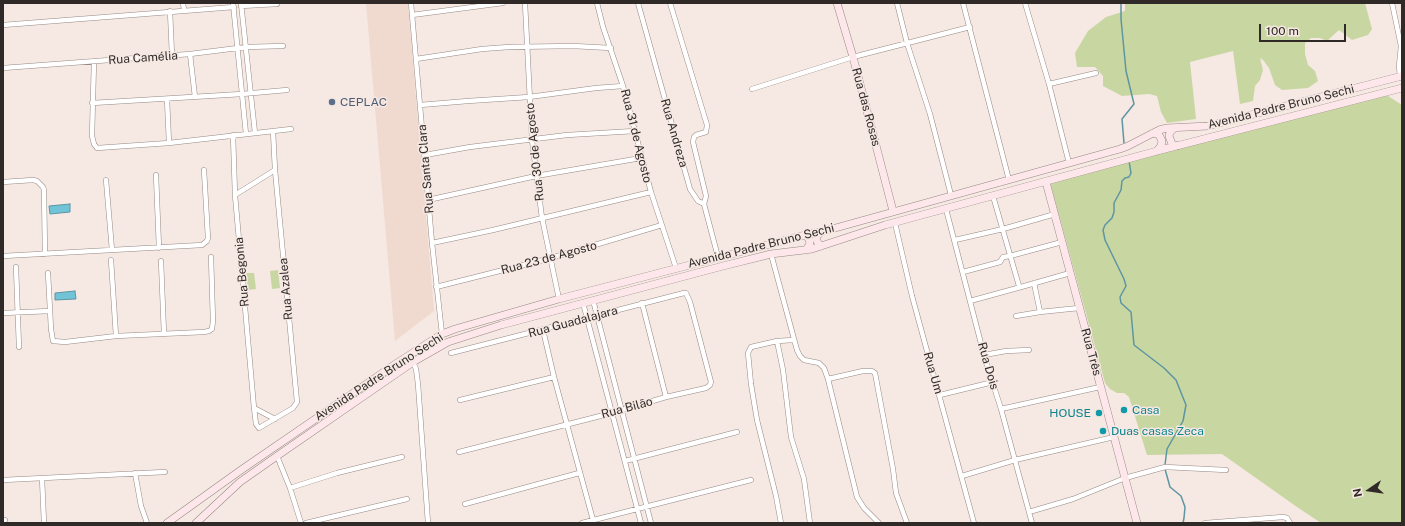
<!DOCTYPE html>
<meta charset="utf-8">
<style>
body{margin:0}
#map{position:relative;width:1405px;height:526px;overflow:hidden;background:#f6e8e2;font-family:"Public Sans",sans-serif}
canvas{display:block}
.frame{position:absolute;inset:0;border:4px solid #2f2a28;pointer-events:none}
.north{position:absolute;left:1349px;top:470px;width:40px;height:40px;-webkit-text-stroke:3px #f6e8e2;paint-order:stroke;rotate:257deg;font-size:11px;font-weight:700;line-height:16px;text-align:center;color:#2f2a28}
.north::after{content:'';display:block;margin:auto;width:14px;height:18px;background:#2f2a28;clip-path:polygon(50% 0,100% 100%,50% 72%,0 100%)}
.scale{position:absolute;left:1259px;top:24px;width:87px;height:18px;box-sizing:border-box;border:2px solid #2f2a28;border-top:0;padding-left:5px;font-size:12px;line-height:14px;white-space:nowrap;color:#2f2a28;-webkit-text-stroke:3px #f6e8e2;paint-order:stroke}
</style>
<div id="map">
<canvas width="1405" height="526"></canvas>
<div class="frame"></div>
<div class="north">N</div>
<div class="scale">100 m</div>
</div>
<script>
const c = document.querySelector('canvas').getContext('2d');
c.lineJoin = 'round';
function fill(path, color) {
  c.fillStyle = color;
  c.fill(path, 'evenodd');
}
function shape(rows) {
  const path = new Path2D();
  for (const r of rows) {
    path.moveTo(r[0], r[1]);
    for (let i = 2; i < r.length; i += 2) path.lineTo(r[i], r[i + 1]);
  }
  return path;
}
function stroke(path, color, width, dash) {
  c.strokeStyle = color;
  c.lineWidth = width;
  c.lineCap = dash ? 'butt' : 'round';
  c.setLineDash(dash || []);
  c.stroke(path);
}
function write(font, color, halo, rows, align = 'center') {
  c.font = font + ' "Public Sans",sans-serif';
  c.lineWidth = 3;
  c.setLineDash([]);
  c.textBaseline = 'middle';
  c.strokeStyle = halo;
  c.fillStyle = color;
  for (const [text, x, y, turn = 0] of rows) {
    c.save();
    c.translate(x, y);
    c.rotate((+turn || 0) * Math.PI / 180);
    c.textAlign = isNaN(turn) ? turn : align;
    if (halo) c.strokeText(text, 0, 0);
    c.fillText(text, 0, 0);
    c.restore();
  }
}
const built = shape([
 [366,3,408,3,434,311,395,341]
]);
const green = shape([
 [1125,3,1365,3,1372,29,1368,35,1352,40,1339,30,1327,41,1320,38,1311,38,1305,43,1305,54,1308,65,1315,71,1318,81,1308,88,1282,90,1275,85,1269,68,1263,60,1260,58,1263,70,1260,80,1255,86,1253,101,1240,104,1233,51,1190,62,1196,119,1167,123,1161,112,1157,96,1149,94,1122,96,1103,86,1103,76,1095,67,1077,67,1075,53,1088,31,1106,17,1125,11],
 [1385,94,1402,105,1402,523,1321,523,1297,507,1222,454,1147,455,1129,397,1124,393,1117,393,1110,389,1105,383,1050,182],
 [278,270,280,288,272,289,270,271],
 [246,273,254,273,256,289,248,290]
]);
const water = shape([
 [70,204,70,212,50,214,49,206,70,204],
 [75,291,76,299,55,300,55,293,75,291]
]);
const stream = shape([
 [1121,3,1121,19,1126,71,1134,104,1122,119,1124,143],
 [1129,161,1131,173,1129,177,1125,178,1122,181,1121,190,1114,203,1114,212,1112,218,1105,225,1103,230,1105,240,1124,279,1126,286,1120,297,1121,303,1131,312,1134,345,1164,368,1176,380,1186,405,1183,421,1167,449,1165,465],
 [1165,469,1170,487,1181,496,1185,507,1184,518,1183,523]
]);
const street = shape([
 [183,3,184,10],
 [233,3,246,134],
 [241,3,255,133],
 [411,3,432,243,442,334],
 [525,3,532,140,542,218,559,299],
 [597,3,603,27,623,86,651,192,676,268],
 [638,3,690,189,698,201,704,204],
 [670,3,707,125,706,132,696,135,694,137,693,142,706,196,704,204],
 [897,3,907,43,930,114,951,195],
 [963,3,1009,180],
 [1025,3,1049,84,1069,163],
 [1392,3,1401,46,1399,66,1400,76],
 [241,6,277,4],
 [170,11,172,55],
 [412,15,503,3],
 [3,25,234,7],
 [190,54,195,97],
 [416,59,482,49,509,47,573,46,611,48],
 [94,61,92,136,94,144,97,148,169,143,291,129],
 [3,68,190,54,246,47,283,46],
 [1049,84,1096,73],
 [752,89,853,57,970,27],
 [167,99,169,143],
 [92,103,242,94,287,90],
 [420,105,468,101,529,97,596,88,623,86],
 [233,135,235,195,254,408,256,424,259,428,293,408,297,402,275,170,273,131],
 [425,155,470,147,567,135,635,131],
 [156,175,159,248],
 [106,180,112,250],
 [3,182,33,180,37,181,43,187,44,190,45,254],
 [235,195,275,170],
 [993,196,1019,286,1021,287,1070,273],
 [428,200,536,176,641,158],
 [704,204,718,257],
 [946,209,984,355,1001,409,1032,523],
 [895,223,912,296,974,523],
 [955,240,1003,229,1055,214],
 [432,243,493,230,651,192],
 [771,254,797,350,800,356,804,360,819,363,824,368,828,379,857,497,864,508,879,523],
 [3,256,202,245,207,241,208,238,204,170],
 [111,260,116,336],
 [161,261,164,334],
 [16,267,19,347],
 [963,272,1000,262,1003,257,1010,256,1062,242],
 [48,273,51,329,53,341,65,342,116,336,204,332,209,331,212,329,213,321,211,257],
 [1034,283,1040,312],
 [436,287,551,258,662,225],
 [593,300,651,523],
 [970,301,1021,287],
 [583,303,641,523],
 [642,303,666,397],
 [3,313,50,311],
 [1016,316,1040,312,1079,308],
 [543,330,554,377,593,520],
 [777,341,783,370,791,437,804,479,810,523],
 [451,353,684,293,686,293,690,302,711,382,710,385,706,388,666,397,612,413,459,452],
 [984,355,1006,351,1029,350],
 [413,362,416,369,418,384,428,523],
 [828,379,863,371,872,371,875,373,893,469,896,493,907,523],
 [940,395,993,382],
 [460,400,554,377],
 [254,408,275,419],
 [1001,409,1100,387],
 [277,456,290,488,301,523],
 [625,461,737,432],
 [135,473,141,506,147,523],
 [962,476,1015,460,1114,437],
 [42,478,44,523],
 [3,480,165,472],
 [290,488,337,473,402,457],
 [465,504,579,473],
 [1029,512,1073,499,1125,478,1165,467,1226,470],
 [3,520,5,520],
 [306,523,407,499],
 [582,523,751,480],
 [781,523,776,496,757,420,751,384,748,353,751,347,777,341,794,340],
 [1205,523,1283,517,1287,518,1290,523]
]);
const secondary = shape([
 [837,3,853,57,893,211],
 [1175,128,1170,132,1169,136,1172,144,1177,146],
 [1153,133,1159,135,1162,141,1161,146,1157,151],
 [1046,182,1137,523],
 [821,232,817,236,816,239,818,243,821,246],
 [805,235,809,239,810,244,806,250],
 [167,523,241,470,397,363,442,334,455,329,559,299,805,235,821,232,1120,149,1128,146,1159,130,1167,128,1208,126,1402,76],
 [196,523,240,482,277,456,413,362,448,342,501,325,723,266,771,254,812,249,885,225,1157,151,1402,88]
]);
const markers = [
 [332,102,4,"#5c6f8a"],
 [1124,410,4,"#0f9aa8"],
 [1099,413,4,"#0f9aa8"],
 [1103,431,4,"#0f9aa8"]
];
const streetNames = [
 ["Rua Camélia",143,58,-4],
 ["Rua das Rosas",866,107,75],
 ["Avenida Padre Bruno Sechi",1281,107,-14],
 ["Rua Andreza",674,133,74],
 ["Rua 31 de Agosto",636,136,76],
 ["Rua 30 de Agosto",535,152,-96],
 ["Rua Santa Clara",426,169,-95],
 ["Avenida Padre Bruno Sechi",761,246,-14],
 ["Rua 23 de Agosto",549,258,-15],
 ["Rua Begonia",242,272,-95],
 ["Rua Azalea",286,289,-95],
 ["Rua Guadalajara",573,322,-15],
 ["Rua Três",1091,352,75],
 ["Rua Dois",988,366,74],
 ["Rua Um",933,373,74],
 ["Avenida Padre Bruno Sechi",379,377,-33],
 ["Rua Bilão",627,408,-15]
];
const serviceNames = [
 ["CEPLAC",340,102]
];
const cultureNames = [
 ["Casa",1132,410],
 ["HOUSE",1091,413,"right"],
 ["Duas casas Zeca",1111,431]
];
fill(built, '#f0dad0');
fill(green, '#c8d7a2');
fill(water, '#71c3d7');
stroke(water, '#5d95a2', 1);
stroke(stream, '#5d95a2', 1.5);
stroke(street, '#968983', 5.5);
stroke(secondary, '#968983', 8);
stroke(street, '#fff', 4.5);
stroke(secondary, '#fde7eb', 7);
for (const [x, y, r, color] of markers) {
  const dot = new Path2D();
  dot.arc(x, y, r, 0, 2 * Math.PI);
  c.fillStyle = color;
  c.fill(dot);
  stroke(dot, '#f6e8e2', 1.5);
}
write('12px', '#2f2a28', '#f6e8e2', streetNames);
write('12px', '#4e5e75', '#f6e8e2', serviceNames, 'left');
write('12px', '#0d838f', '#f6e8e2', cultureNames, 'left');
</script>
